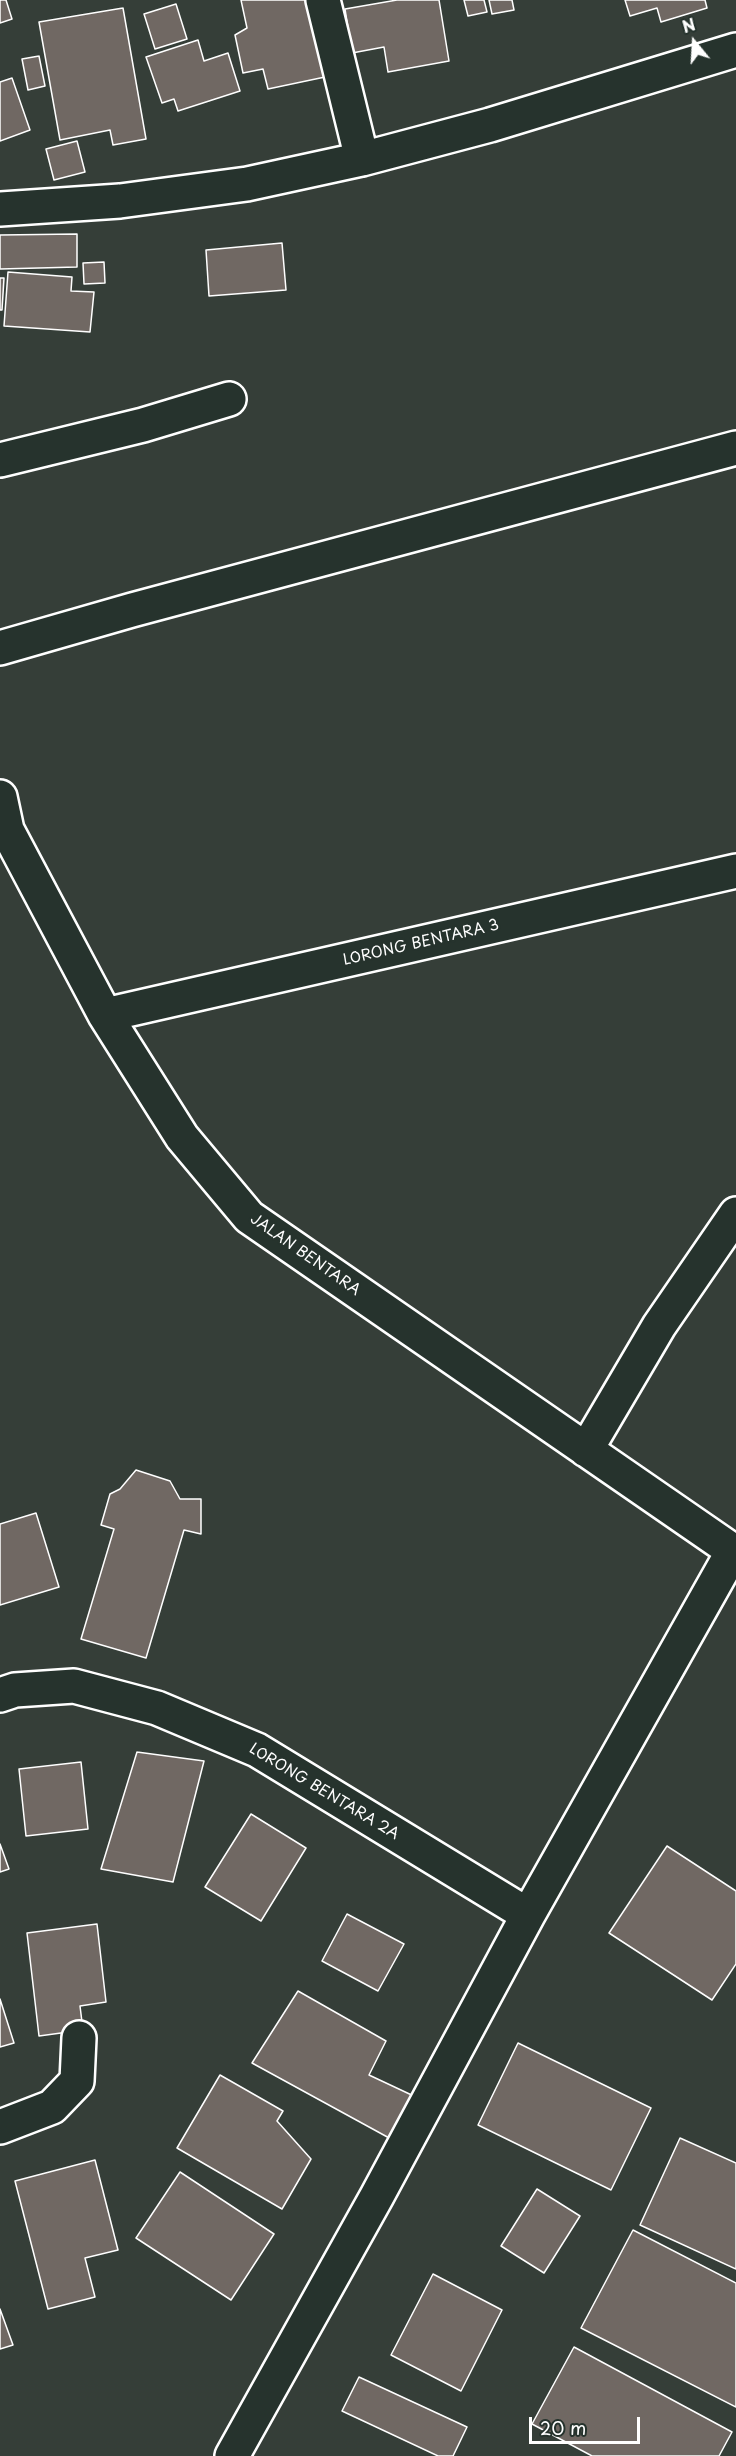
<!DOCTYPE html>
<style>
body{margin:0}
#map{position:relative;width:736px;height:2456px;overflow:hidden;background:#353e38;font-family:"Playpen Sans",sans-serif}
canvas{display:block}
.north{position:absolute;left:664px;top:12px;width:60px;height:60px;-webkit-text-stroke:4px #26332d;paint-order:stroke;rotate:342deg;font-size:16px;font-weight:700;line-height:24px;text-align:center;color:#fff}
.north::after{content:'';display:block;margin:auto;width:21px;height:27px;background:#fff;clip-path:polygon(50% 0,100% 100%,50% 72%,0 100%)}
.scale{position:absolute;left:529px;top:2417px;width:111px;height:27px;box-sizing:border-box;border:3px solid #fff;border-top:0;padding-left:8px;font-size:18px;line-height:21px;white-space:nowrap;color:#fff;-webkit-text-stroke:4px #26332d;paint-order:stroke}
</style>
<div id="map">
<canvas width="736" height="2456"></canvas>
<div class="north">N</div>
<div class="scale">20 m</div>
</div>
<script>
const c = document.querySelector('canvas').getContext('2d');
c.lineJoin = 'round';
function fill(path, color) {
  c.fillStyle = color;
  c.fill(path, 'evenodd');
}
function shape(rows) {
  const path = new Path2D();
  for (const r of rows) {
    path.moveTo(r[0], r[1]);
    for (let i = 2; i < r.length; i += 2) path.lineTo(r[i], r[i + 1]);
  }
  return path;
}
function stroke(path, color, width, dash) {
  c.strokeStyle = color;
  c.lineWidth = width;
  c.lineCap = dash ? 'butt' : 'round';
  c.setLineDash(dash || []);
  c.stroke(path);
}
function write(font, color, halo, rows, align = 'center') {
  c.font = font + ' "Playpen Sans",sans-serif';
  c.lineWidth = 4.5;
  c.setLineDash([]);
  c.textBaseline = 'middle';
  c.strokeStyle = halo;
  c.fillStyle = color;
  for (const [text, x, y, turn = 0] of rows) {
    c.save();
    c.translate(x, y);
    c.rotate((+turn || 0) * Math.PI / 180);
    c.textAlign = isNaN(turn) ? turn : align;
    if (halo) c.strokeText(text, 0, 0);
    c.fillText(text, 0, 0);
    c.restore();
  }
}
const building = shape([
 [0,0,6,0,12,19,0,23,0,0],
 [241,0,309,0,325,77,268,89,263,69,243,73,235,35,247,28,241,0],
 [397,0,439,0,449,61,388,72,384,47,352,53,345,9,397,0],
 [464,0,484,0,487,12,468,16,464,0],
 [489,0,512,0,514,10,492,14,489,0],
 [625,0,705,0,707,8,661,22,657,8,630,16,625,0],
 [176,4,187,39,155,49,144,14,176,4],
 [123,8,146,139,113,145,110,130,60,140,39,22,123,8],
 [198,40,204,61,228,53,240,91,178,111,174,99,162,103,146,57,198,40],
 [39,56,45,86,28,90,22,59,39,56],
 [12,78,30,130,0,141,0,82,12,78],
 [77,141,85,172,54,180,46,149,77,141],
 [77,234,77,267,0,269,0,235,77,234],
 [282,243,286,290,209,296,206,250,282,243],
 [104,262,105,283,84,284,83,263,104,262],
 [8,272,72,277,71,291,94,292,90,332,4,326,8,272],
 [0,278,4,278,2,310,0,310,0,278],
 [136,1470,170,1481,180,1499,201,1499,201,1534,184,1530,146,1658,81,1639,114,1529,101,1525,110,1494,120,1489,136,1470],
 [36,1513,59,1587,0,1605,0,1524,36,1513],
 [137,1752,204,1761,173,1882,101,1869,137,1752],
 [81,1762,88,1829,26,1836,19,1769,81,1762],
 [251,1814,306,1848,261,1921,205,1887,251,1814],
 [0,1844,9,1869,0,1872,0,1844],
 [667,1846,736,1891,736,1964,712,2000,609,1933,667,1846],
 [347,1914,404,1944,378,1991,322,1961,347,1914],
 [97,1924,106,2002,80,2006,83,2030,39,2036,27,1933,97,1924],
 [298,1991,386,2041,369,2075,418,2098,391,2139,252,2063,298,1991],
 [0,1999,14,2043,0,2047,0,1999],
 [518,2043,651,2108,611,2190,478,2125,518,2043],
 [220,2075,283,2111,277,2121,311,2159,282,2209,177,2148,220,2075],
 [680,2138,736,2163,736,2269,640,2225,680,2138],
 [95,2160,118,2250,85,2258,95,2297,48,2309,15,2181,95,2160],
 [180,2172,274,2234,231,2300,136,2238,180,2172],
 [537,2189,580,2216,544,2273,501,2246,537,2189],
 [633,2230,736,2283,736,2407,581,2328,633,2230],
 [433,2274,502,2310,461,2391,391,2355,433,2274],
 [0,2309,13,2345,0,2349,0,2309],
 [574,2347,732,2432,719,2456,592,2456,532,2424,574,2347],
 [359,2377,467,2427,453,2456,438,2456,342,2411,359,2377]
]);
const minor = shape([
 [323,0,362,159],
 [0,209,120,201,247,184,362,159,490,125,736,50],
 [0,460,143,425,229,399],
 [0,648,132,610,736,448],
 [0,797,7,830,105,1015,182,1137,249,1217,736,1553],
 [105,1015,736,871],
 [586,1450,659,1326,736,1214],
 [0,1695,15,1690,74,1686,157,1708,257,1750,528,1915],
 [0,2127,52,2107,77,2081,79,2038],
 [232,2456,377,2196,528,1915,733,1551]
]);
const streetNames = [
 ["LORONG BENTARA 3",421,943,-13],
 ["JALAN BENTARA",305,1255,35],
 ["LORONG BENTARA 2A",324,1792,31]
];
fill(building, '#706863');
stroke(building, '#fff', 1.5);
stroke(minor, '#fff', 38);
stroke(minor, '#26332d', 33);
write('15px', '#fff', '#26332d', streetNames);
</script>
